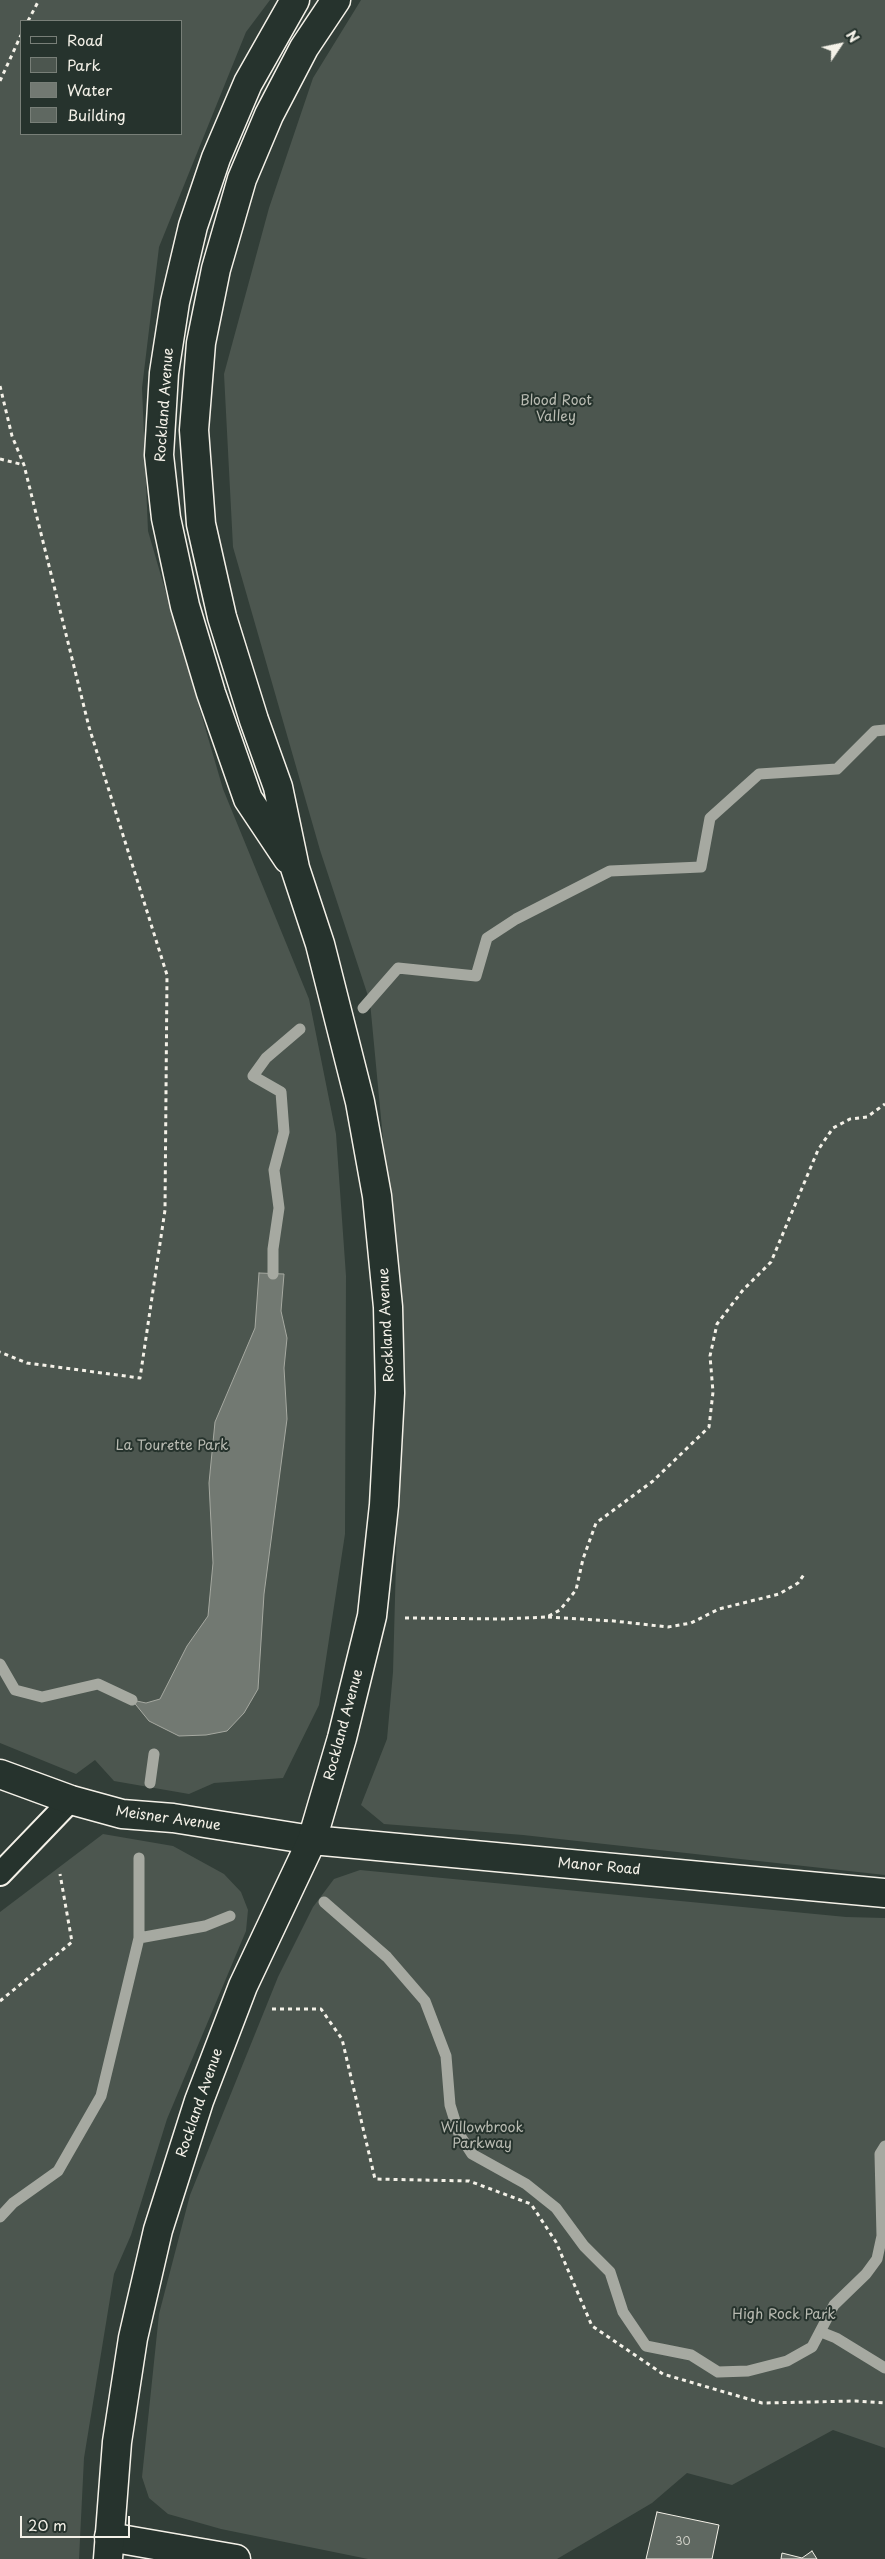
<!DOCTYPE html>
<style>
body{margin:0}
#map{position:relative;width:885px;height:2559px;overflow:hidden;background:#323e38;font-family:"Playpen Sans",sans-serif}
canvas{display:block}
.legend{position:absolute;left:20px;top:20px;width:162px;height:115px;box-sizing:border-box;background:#26332d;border:1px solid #787f78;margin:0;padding:6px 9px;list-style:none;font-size:15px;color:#f4f1e8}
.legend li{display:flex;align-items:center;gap:10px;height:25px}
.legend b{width:25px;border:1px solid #787f78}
.north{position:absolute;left:815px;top:20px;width:50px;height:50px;-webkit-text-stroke:4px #26332d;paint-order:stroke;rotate:56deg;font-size:14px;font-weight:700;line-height:20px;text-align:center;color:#f4f1e8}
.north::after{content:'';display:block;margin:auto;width:18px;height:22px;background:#f4f1e8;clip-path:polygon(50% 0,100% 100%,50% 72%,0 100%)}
.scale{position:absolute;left:20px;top:2516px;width:110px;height:22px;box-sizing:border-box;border:2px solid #f4f1e8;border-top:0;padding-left:6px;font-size:15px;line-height:18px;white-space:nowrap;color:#f4f1e8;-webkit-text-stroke:4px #26332d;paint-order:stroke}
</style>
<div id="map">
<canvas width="885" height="2559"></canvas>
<ul class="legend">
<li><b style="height:6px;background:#26332d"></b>Road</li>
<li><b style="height:14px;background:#4c564f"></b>Park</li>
<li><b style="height:14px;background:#727972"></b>Water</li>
<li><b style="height:14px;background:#5f6861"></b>Building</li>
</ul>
<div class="north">N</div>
<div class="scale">20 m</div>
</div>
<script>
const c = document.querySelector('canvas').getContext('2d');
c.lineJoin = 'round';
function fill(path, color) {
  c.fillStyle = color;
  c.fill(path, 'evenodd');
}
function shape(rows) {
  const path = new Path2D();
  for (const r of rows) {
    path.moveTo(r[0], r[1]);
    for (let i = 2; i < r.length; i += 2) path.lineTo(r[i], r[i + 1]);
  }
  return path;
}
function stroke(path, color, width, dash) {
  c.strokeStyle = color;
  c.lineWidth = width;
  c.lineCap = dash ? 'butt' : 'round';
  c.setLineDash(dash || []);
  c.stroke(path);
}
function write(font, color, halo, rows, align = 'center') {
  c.font = font + ' "Playpen Sans",sans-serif';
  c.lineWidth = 4;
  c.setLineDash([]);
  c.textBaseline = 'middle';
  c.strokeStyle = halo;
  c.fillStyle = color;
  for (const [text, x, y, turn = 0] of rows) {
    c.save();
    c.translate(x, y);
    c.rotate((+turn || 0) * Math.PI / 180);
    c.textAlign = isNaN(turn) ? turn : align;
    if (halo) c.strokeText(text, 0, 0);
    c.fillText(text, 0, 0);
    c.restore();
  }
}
const green = shape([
 [0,0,270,0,246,32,159,247,142,388,148,531,223,789,309,999,336,1134,346,1276,345,1534,319,1705,283,1778,214,1783,189,1794,114,1781,95,1760,76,1774,0,1743],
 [21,21,181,21,181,134,21,134],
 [361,0,885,0,885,1875,523,1835,384,1824,361,1805,387,1739,393,1672,402,1340,370,1002,320,850,233,547,224,374,269,208,313,78],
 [103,1834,173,1846,224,1874,241,1892,248,1910,246,1931,167,2119,131,2235,114,2274,84,2458,79,2559,0,2559,0,1912],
 [360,1870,846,1917,885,1918,885,2448,833,2430,732,2485,687,2473,652,2503,557,2559,368,2559,221,2529,168,2514,149,2498,142,2477,159,2314,190,2195,278,1977,313,1907,334,1879]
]);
const water = shape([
 [259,1273,284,1274,281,1311,287,1338,284,1368,287,1419,264,1594,258,1689,244,1713,227,1731,206,1735,179,1736,149,1721,132,1700,146,1703,160,1699,187,1646,208,1616,213,1563,209,1483,215,1422,255,1328,259,1273]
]);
const stream = shape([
 [363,1008,398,968,476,976,487,938,516,919,610,871,701,867,710,818,759,774,837,769,875,731,885,730],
 [273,1274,273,1249,279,1208,274,1170,284,1132,281,1092,253,1076,266,1058,300,1029],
 [0,1664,15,1690,42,1697,98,1684,132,1700],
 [150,1783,154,1754],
 [324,1902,387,1957,425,2001,446,2056,450,2105,459,2134,472,2154,526,2184,556,2208,584,2246,610,2272,623,2312,646,2346,691,2355,718,2372,748,2371,787,2361,812,2347,834,2305,866,2274,877,2259,882,2236,880,2154,885,2146],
 [139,1938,205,1926,230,1916],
 [0,2217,13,2203,58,2171,101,2096,139,1938,139,1858],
 [821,2332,836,2338,885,2368]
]);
const building = shape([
 [657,2512,719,2525,712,2559,646,2559,657,2512],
 [812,2551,817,2559,781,2559,782,2553,802,2558,812,2551]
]);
const path = shape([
 [28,21,39,0],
 [0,81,21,35],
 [0,386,12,436,24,465,89,727,167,975,165,1210,140,1378,27,1363,0,1352],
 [0,459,24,465],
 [548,1617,614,1621,668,1627,691,1623,719,1609,779,1594,798,1583,805,1573],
 [405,1618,503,1619,547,1617,560,1610,576,1590,583,1559,596,1523,653,1481,709,1427,713,1392,710,1356,717,1324,743,1290,771,1262,818,1150,833,1128,850,1119,867,1117,885,1104],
 [0,2001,72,1942,60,1874],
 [272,2009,321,2009,342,2039,375,2179,469,2181,531,2204,556,2242,592,2326,663,2374,762,2403,856,2401,885,2403]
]);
const lane = shape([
 [0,1874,71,1800]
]);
const street = shape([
 [0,1774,71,1800,122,1814,173,1818,312,1840],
 [109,2537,236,2559]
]);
const secondary = shape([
 [288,859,248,799,211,693,185,606,166,518,159,455,164,373,175,302,193,226,216,158,248,83,295,0],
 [312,1840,885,1893],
 [108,2559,117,2442,133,2338,158,2230,199,2101,243,1986,312,1840,342,1738,372,1616,384,1505,390,1393,388,1307,377,1196,360,1102,320,944,295,868,278,787,254,720,222,617,201,524,194,430,201,343,216,269,242,179,269,115,304,48,336,0]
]);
const numberNames = [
 ["30",683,2542]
];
const parkNames = [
 ["Blood Root",556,401],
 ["Valley",556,417],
 ["La Tourette Park",172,1446],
 ["Willowbrook",482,2128],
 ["Parkway",482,2144],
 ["High Rock Park",784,2315]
];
const streetNames = [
 ["Rockland Avenue",165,405,-86],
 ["Rockland Avenue",387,1325,-93],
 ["Rockland Avenue",344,1725,-75],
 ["Meisner Avenue",168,1819,8],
 ["Manor Road",599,1867,5],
 ["Rockland Avenue",200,2103,-71]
];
fill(green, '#4c564f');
fill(water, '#727972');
stroke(water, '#a6a9a1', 1);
stroke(stream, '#a6a9a1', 11);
fill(building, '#5f6861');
stroke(building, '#f4f1e8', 1);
stroke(lane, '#f4f1e8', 26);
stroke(street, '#f4f1e8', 31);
stroke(secondary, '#f4f1e8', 31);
stroke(path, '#f4f1e8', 3, [4, 4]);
stroke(lane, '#26332d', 22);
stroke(street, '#26332d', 28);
stroke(secondary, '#26332d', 28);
write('11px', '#cfcfc6', null, numberNames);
write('14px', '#b9bbb2', '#26332d', parkNames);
write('14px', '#f4f1e8', '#26332d', streetNames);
</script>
